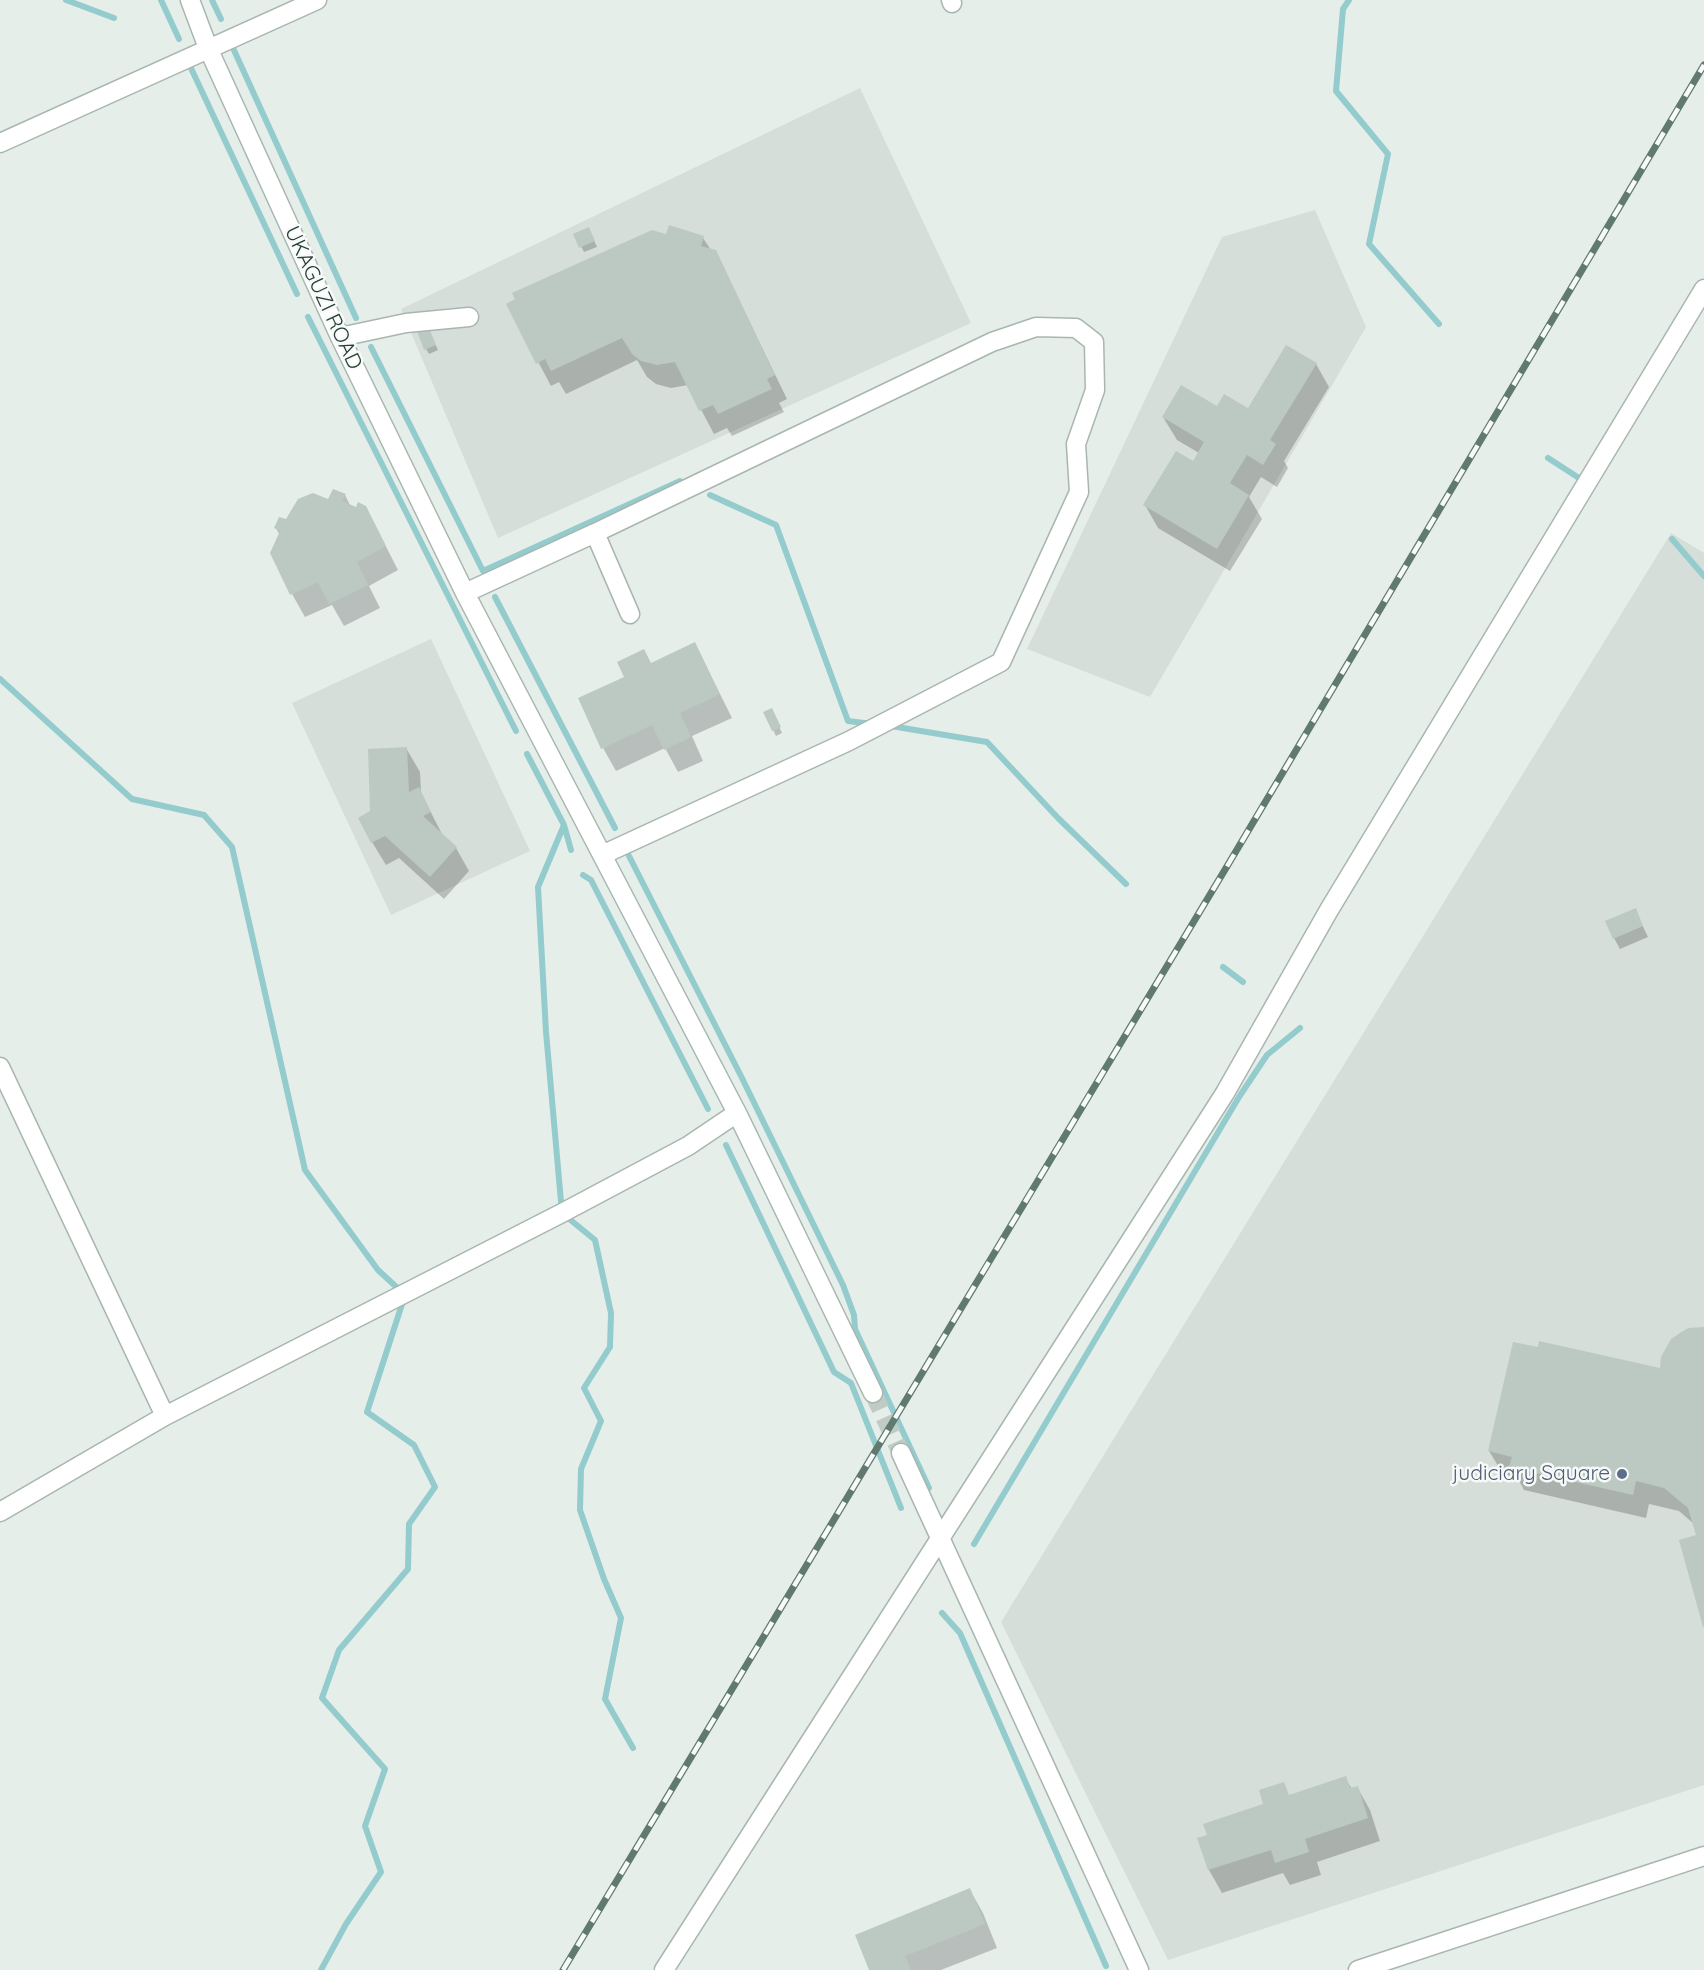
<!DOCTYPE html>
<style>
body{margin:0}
canvas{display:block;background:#e6eeea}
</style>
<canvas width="1704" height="1970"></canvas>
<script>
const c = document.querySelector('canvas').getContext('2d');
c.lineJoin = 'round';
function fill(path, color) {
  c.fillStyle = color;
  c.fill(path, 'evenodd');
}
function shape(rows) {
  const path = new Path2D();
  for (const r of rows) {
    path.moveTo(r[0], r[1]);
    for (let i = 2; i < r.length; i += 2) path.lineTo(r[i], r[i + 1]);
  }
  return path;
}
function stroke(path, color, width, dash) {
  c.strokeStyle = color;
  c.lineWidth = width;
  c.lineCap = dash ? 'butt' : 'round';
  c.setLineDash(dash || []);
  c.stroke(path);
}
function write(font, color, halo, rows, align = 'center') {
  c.font = font + ' Quicksand,sans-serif';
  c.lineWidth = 5;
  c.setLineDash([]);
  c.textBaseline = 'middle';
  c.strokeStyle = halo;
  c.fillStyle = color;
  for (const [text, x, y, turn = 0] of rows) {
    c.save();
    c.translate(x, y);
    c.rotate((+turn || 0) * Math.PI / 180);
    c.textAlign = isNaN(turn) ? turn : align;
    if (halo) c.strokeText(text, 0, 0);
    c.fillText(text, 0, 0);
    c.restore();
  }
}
const built = shape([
 [860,88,971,323,498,538,401,309],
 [1315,210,1366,327,1150,697,1027,649,1222,237],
 [1671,533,1704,553,1704,1785,1168,1960,1001,1622],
 [431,639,530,851,391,915,292,703]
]);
const shadow = shape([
 [591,234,597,247,584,252,575,235],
 [667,236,703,238,711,250,715,251,787,399,779,403,784,412,732,436,727,428,714,434,688,385,671,388,656,384,647,377,637,360,566,394,559,382,551,386,508,305],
 [430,333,438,350,429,354,426,349],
 [1316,364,1329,387,1284,461,1288,468,1277,487,1261,477,1249,497,1262,519,1230,571,1158,528,1145,505,1193,463,1199,453,1177,440,1163,417,1217,408,1249,410],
 [345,495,351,507,378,531,398,570,369,586,380,608,344,626,332,605,305,617,292,594,280,536,276,528],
 [695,644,732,718,692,736,703,761,678,772,665,748,616,771,603,748,651,664],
 [765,713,774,715,782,733,776,736],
 [406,748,420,772,421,793,443,836,456,848,469,871,444,899,399,858,386,865,372,842,372,812],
 [1635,910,1648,937,1620,949,1614,938],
 [1689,1329,1704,1329,1704,1624,1698,1537,1694,1524,1679,1511,1649,1504,1646,1518,1524,1490,1517,1477,1503,1474,1489,1451,1662,1370,1666,1348,1680,1333],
 [1345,1778,1352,1789,1357,1787,1370,1810,1380,1841,1317,1862,1321,1875,1290,1885,1283,1873,1222,1893,1209,1870,1199,1839,1289,1797],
 [970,1890,983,1913,997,1948,941,1970,871,1970]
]);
const stream = shape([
 [66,0,114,18],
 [161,0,179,39],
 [212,0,221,19],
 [1349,0,1343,9,1336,91,1388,154,1369,244,1439,324],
 [233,48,356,318],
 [190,66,297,294],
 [308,317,516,731],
 [371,347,483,571,680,481],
 [1548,458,1579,478],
 [710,495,776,525,848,721,872,724],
 [1672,539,1704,576],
 [495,597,615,828],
 [0,679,132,799,204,815,232,847,305,1170,378,1270,405,1295,367,1412,414,1445,435,1487,409,1524,408,1569,339,1650,322,1698,385,1769,365,1826,381,1872,346,1924,321,1970],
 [891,726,987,742,1058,818,1126,884],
 [527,754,564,825,571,850],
 [564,825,538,887,546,1032,562,1213,595,1240,611,1313,610,1347,584,1388,601,1421,581,1469,580,1510,604,1579,621,1618,605,1699,633,1748],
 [629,856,741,1076,843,1285,854,1315,855,1329,929,1488],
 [583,875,591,880,708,1109],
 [1223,967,1243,982],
 [726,1145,834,1372,851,1383,901,1508],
 [974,1544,1239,1097,1267,1055,1300,1028],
 [942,1613,960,1633,1106,1966]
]);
const building = shape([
 [669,225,704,236,701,246,716,250,775,375,767,379,772,389,718,414,713,405,699,411,675,362,657,365,641,361,632,354,622,338,551,371,545,359,536,364,506,304,515,299,512,293,652,230,666,234],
 [589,227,595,241,579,248,573,234],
 [428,326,436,345,424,350,417,331],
 [1286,345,1317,363,1270,440,1276,444,1263,465,1247,455,1230,483,1249,495,1217,549,1143,505,1176,451,1193,461,1204,442,1162,417,1181,385,1217,406,1224,394,1248,408],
 [333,489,346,494,342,501,356,507,358,502,366,506,386,546,357,562,368,585,329,604,318,582,290,595,270,553,280,531,274,528,279,517,286,519,298,499,313,493,328,499],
 [695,642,720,694,680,713,691,737,664,750,652,725,601,749,578,698,624,677,617,662,644,649,651,663],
 [772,708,781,727,772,731,763,712],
 [407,747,409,792,419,787,431,812,423,816,457,847,430,877,385,836,371,843,358,818,370,811,368,749],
 [1636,908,1643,926,1613,939,1605,921],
 [1704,1327,1704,1627,1703,1627,1679,1540,1696,1535,1688,1508,1664,1488,1636,1481,1633,1495,1509,1467,1512,1457,1488,1451,1513,1342,1538,1347,1539,1341,1660,1368,1661,1357,1671,1339,1688,1328],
 [1346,1776,1350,1788,1358,1786,1368,1818,1305,1839,1309,1852,1275,1863,1271,1850,1208,1870,1197,1838,1207,1835,1203,1824,1263,1804,1259,1790,1284,1782,1289,1795],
 [970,1888,985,1924,905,1956,911,1970,869,1970,855,1935]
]);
const minorTunnel = shape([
 [873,1393,901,1453]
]);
const minor = shape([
 [190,0,208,48,340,337,465,593,737,1113,873,1393],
 [951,0,952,3],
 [0,143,317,0],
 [340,337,406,323,469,317],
 [595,533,992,342,1036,327,1076,328,1094,342,1095,390,1076,444,1079,492,1001,662,849,741,602,855],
 [465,593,595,533,630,614],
 [0,1067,165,1416],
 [901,1453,1139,1970],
 [0,1512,165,1416,562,1213,688,1146,737,1113],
 [664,1970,1225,1093,1329,910,1704,289],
 [1358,1970,1704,1856]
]);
const rail = shape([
 [563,1970,1226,868,1704,65]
]);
const markers = [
 [1622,1474,6,"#5c6f8a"]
];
const streetNames = [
 ["UKAGUZI ROAD",323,298,65]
];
const serviceNames = [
 ["judiciary Square",1610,1474]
];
fill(built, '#d5ded8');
fill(shadow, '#0003');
stroke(stream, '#94ccce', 6);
fill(building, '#bcc9c2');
stroke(minorTunnel, '#c0cbc6', 18, [18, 9]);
stroke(minor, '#a9b6b0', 21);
stroke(minor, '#fff', 18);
stroke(rail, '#617a70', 7);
stroke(rail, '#f7faf8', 4.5, [14]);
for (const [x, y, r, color] of markers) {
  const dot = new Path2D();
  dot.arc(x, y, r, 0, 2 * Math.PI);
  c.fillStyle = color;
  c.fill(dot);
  stroke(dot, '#f7faf8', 2);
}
write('21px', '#263f35', '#f7faf8', streetNames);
write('21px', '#4e5e75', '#f7faf8', serviceNames, 'right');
</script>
